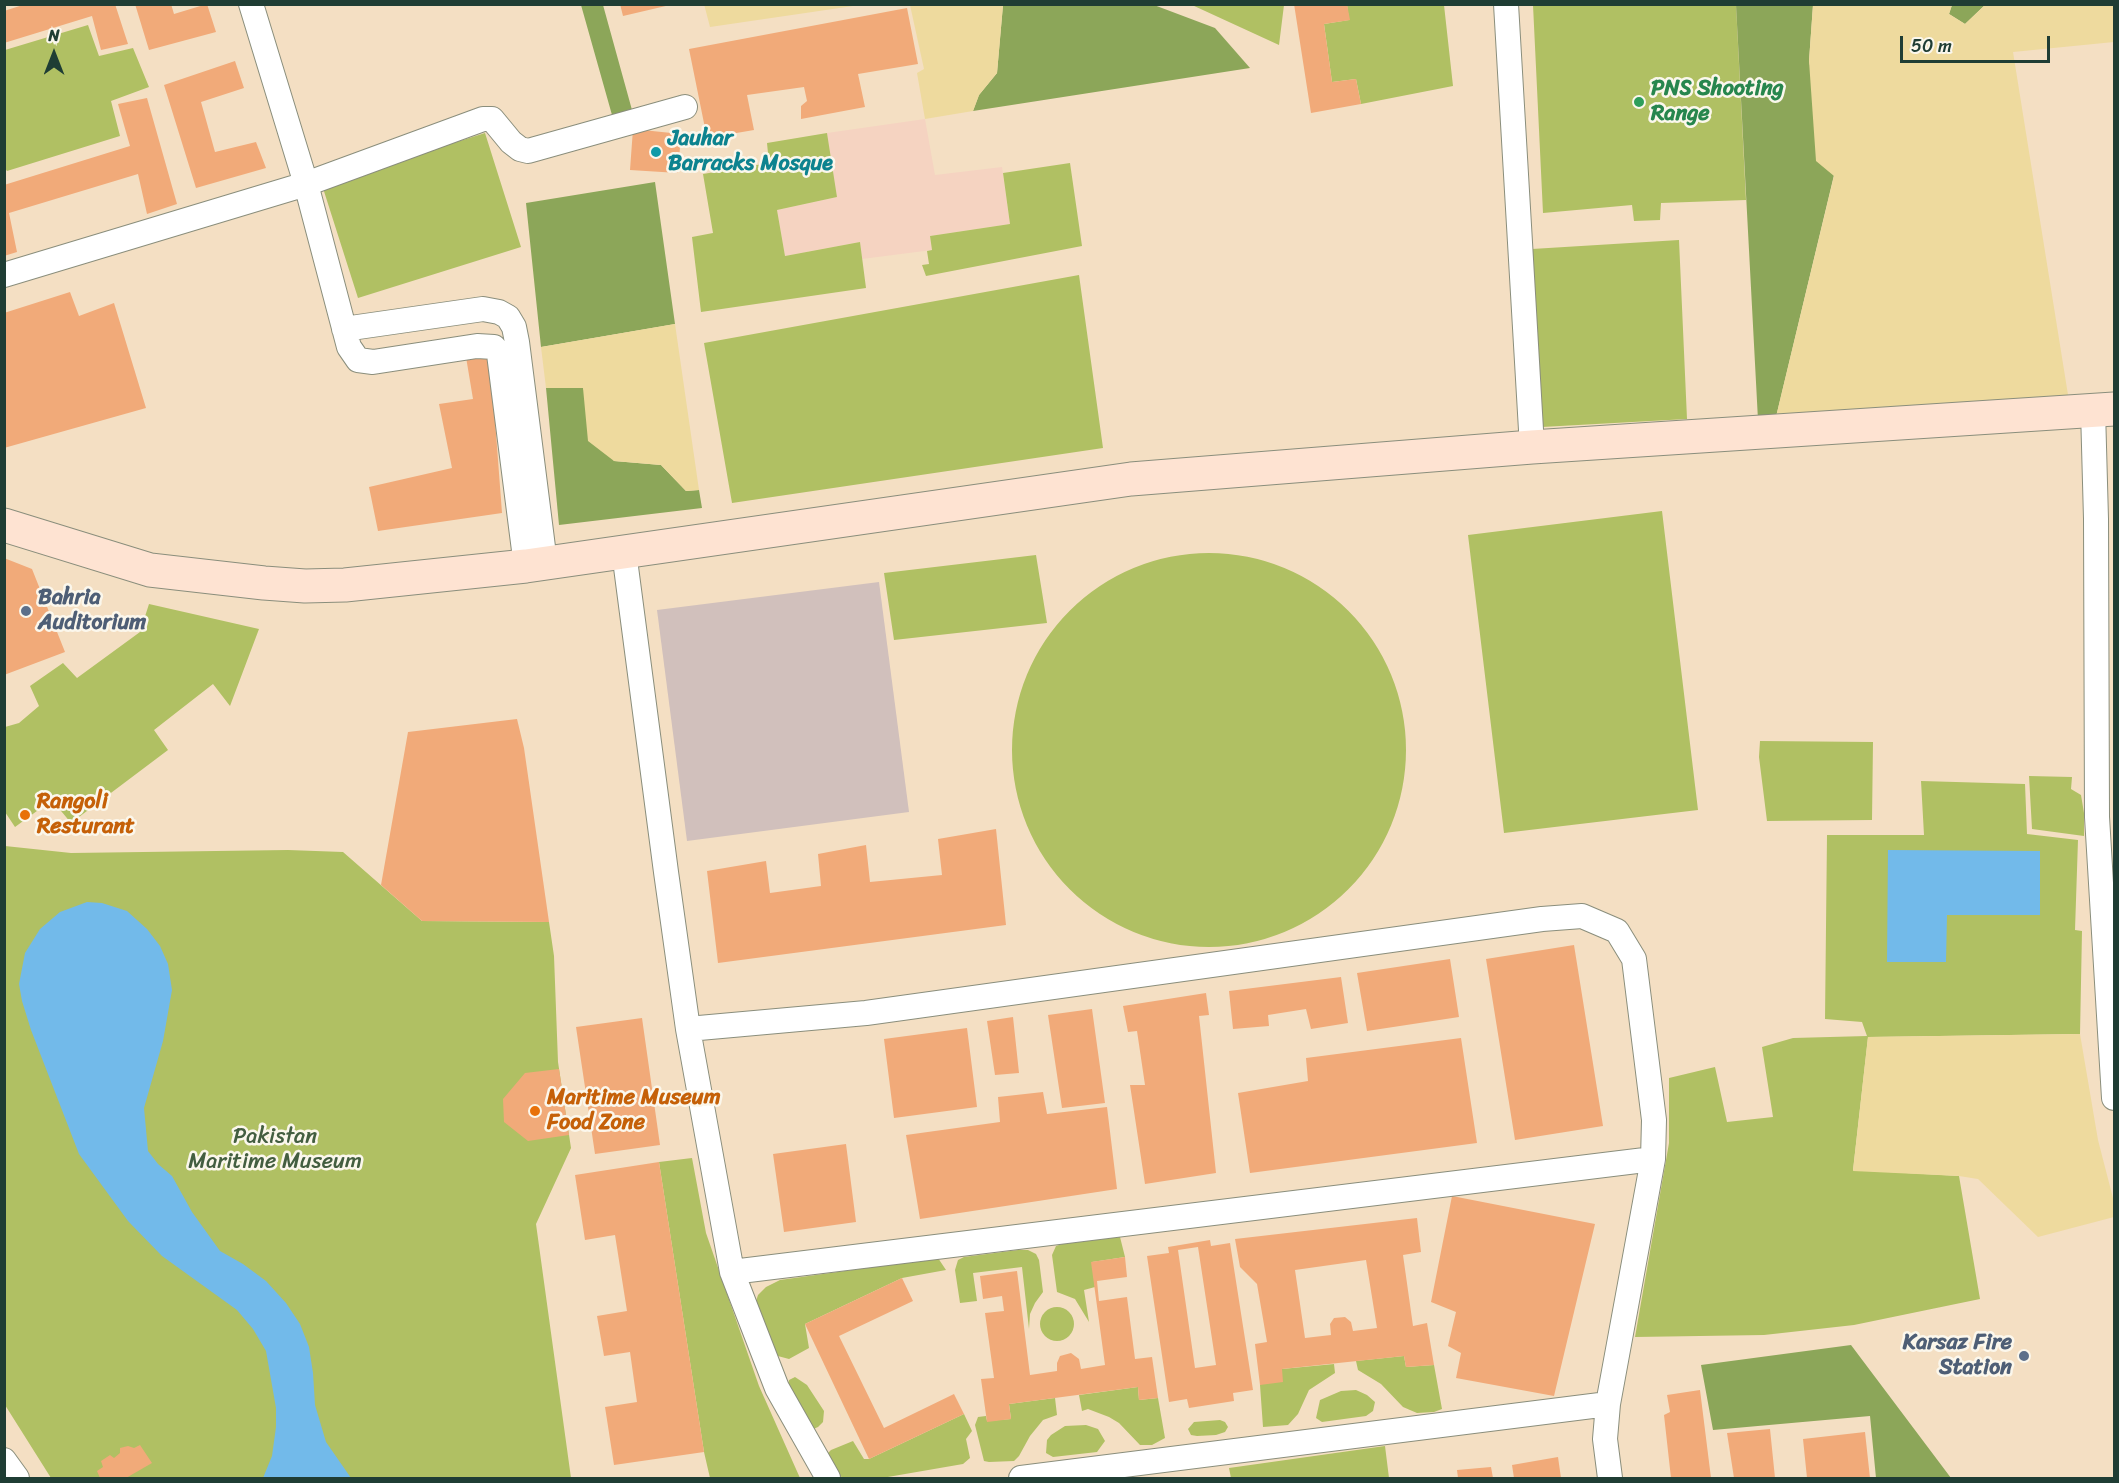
<!DOCTYPE html>
<style>
body{margin:0}
#map{position:relative;width:2119px;height:1483px;overflow:hidden;background:#f4dfc3;font-family:Sriracha,sans-serif}
canvas{display:block}
.frame{position:absolute;inset:0;border:6px solid #1f3d34;pointer-events:none}
.north{position:absolute;left:24px;top:24px;width:60px;height:60px;-webkit-text-stroke:4px #fbf7ec;paint-order:stroke;rotate:0deg;font-size:16px;font-weight:700;line-height:24px;text-align:center;color:#1f3d34}
.north::after{content:'';display:block;margin:auto;width:21px;height:27px;background:#1f3d34;clip-path:polygon(50% 0,100% 100%,50% 72%,0 100%)}
.scale{position:absolute;left:1900px;top:36px;width:150px;height:27px;box-sizing:border-box;border:3px solid #1f3d34;border-top:0;padding-left:8px;font-size:18px;line-height:21px;white-space:nowrap;color:#1f3d34;-webkit-text-stroke:4px #fbf7ec;paint-order:stroke}
</style>
<div id="map">
<canvas width="2119" height="1483"></canvas>
<div class="frame"></div>
<div class="north">N</div>
<div class="scale">50 m</div>
</div>
<script>
const c = document.querySelector('canvas').getContext('2d');
c.lineJoin = 'round';
function fill(path, color) {
  c.fillStyle = color;
  c.fill(path, 'evenodd');
}
function shape(rows) {
  const path = new Path2D();
  for (const r of rows) {
    if (r.length === 3) {
      path.moveTo(r[0] + r[2], r[1]);
      path.arc(r[0], r[1], r[2], 0, 2 * Math.PI);
      continue;
    }
    path.moveTo(r[0], r[1]);
    for (let i = 2; i < r.length; i += 2) path.lineTo(r[i], r[i + 1]);
  }
  return path;
}
function stroke(path, color, width, dash) {
  c.strokeStyle = color;
  c.lineWidth = width;
  c.lineCap = dash ? 'butt' : 'round';
  c.setLineDash(dash || []);
  c.stroke(path);
}
function write(font, color, halo, rows, align = 'center') {
  c.font = font + ' Sriracha,sans-serif';
  c.lineWidth = 5;
  c.setLineDash([]);
  c.textBaseline = 'middle';
  c.strokeStyle = halo;
  c.fillStyle = color;
  for (const [text, x, y, turn = 0] of rows) {
    c.save();
    c.translate(x, y);
    c.rotate((+turn || 0) * Math.PI / 180);
    c.textAlign = isNaN(turn) ? turn : align;
    if (halo) c.strokeText(text, 0, 0);
    c.fillText(text, 0, 0);
    c.restore();
  }
}
const built = shape([
 [925,119,935,175,1002,167,1010,224,930,236,932,250,862,259,860,242,785,256,777,210,837,197,827,133]
]);
const industrial = shape([
 [879,582,909,812,687,841,657,610]
]);
const green = shape([
 [1192,5,1284,5,1279,45],
 [1347,5,1444,5,1453,86,1361,104,1356,79,1332,82,1324,24,1349,20],
 [1533,5,1736,5,1746,200,1661,203,1660,220,1634,221,1632,205,1543,213],
 [88,25,99,56,133,48,149,87,111,101,120,136,7,171,4,167,5,50],
 [485,133,521,247,358,298,322,185],
 [827,133,837,197,777,210,785,256,860,242,866,288,701,312,692,237,713,233,703,174,769,163,767,143],
 [1070,163,1082,246,926,276,922,265,929,264,927,251,932,250,930,236,1010,224,1003,173],
 [1679,240,1687,419,1542,427,1532,249],
 [1079,275,1103,448,732,503,704,343],
 [1662,511,1698,810,1504,833,1468,535],
 [1209,750,197],
 [1036,555,1047,623,894,640,884,573],
 [149,604,259,629,230,706,213,684,154,730,168,750,71,823,52,800,15,827,5,812,5,727,19,723,39,706,30,686,63,663,77,678,140,632],
 [1760,741,1873,742,1872,820,1767,821,1759,757],
 [2029,776,2072,777,2071,789,2081,795,2084,813,2084,836,2032,829],
 [1921,781,2025,784,2027,834,2078,840,2075,930,2082,931,2080,1034,1868,1037,1853,1170,1959,1176,1980,1299,1854,1325,1764,1335,1635,1337,1669,1143,1669,1078,1715,1067,1727,1122,1773,1117,1762,1047,1793,1038,1867,1036,1862,1022,1825,1019,1827,835,1924,835],
 [5,846,71,853,288,850,343,852,422,921,549,922,554,956,558,1062,571,1148,536,1224,571,1478,51,1478,5,1405],
 [692,1158,706,1233,759,1386,800,1478,710,1478,704,1452,659,1162],
 [1120,1237,1125,1257,1092,1262,1095,1287,1084,1290,1089,1322,1075,1299,1057,1292,1052,1255,1056,1246,1062,1244],
 [1018,1250,1028,1250,1036,1254,1039,1260,1043,1292,1035,1303,1030,1314,1029,1329,1022,1267,973,1273,977,1301,960,1303,955,1270,958,1260,964,1257],
 [938,1258,946,1270,902,1278,805,1324,809,1348,789,1359,774,1355,755,1304,758,1295,766,1287,780,1280],
 [1057,1324,17],
 [1404,1356,1406,1367,1434,1365,1442,1409,1434,1412,1417,1413,1403,1407,1381,1384,1358,1370,1356,1361],
 [1334,1364,1335,1373,1309,1390,1298,1414,1288,1425,1263,1427,1260,1385,1282,1369],
 [795,1377,807,1385,824,1411,823,1422,818,1427,811,1430,788,1386,789,1380],
 [1138,1387,1139,1400,1158,1398,1165,1438,1152,1445,1140,1445,1119,1423,1109,1417,1088,1409,1082,1411,1079,1395],
 [1356,1390,1367,1395,1375,1402,1373,1411,1366,1416,1322,1422,1316,1418,1320,1400,1341,1391],
 [1055,1398,1057,1415,1043,1420,1030,1436,1019,1456,1014,1461,989,1462,984,1461,975,1425,978,1417,986,1416,987,1421,1011,1419,1009,1404],
 [964,1414,972,1431,966,1439,970,1458,963,1464,882,1478,844,1478,835,1474,823,1458,831,1450,853,1441,864,1459,869,1459],
 [1220,1420,1225,1422,1228,1427,1225,1432,1216,1435,1197,1436,1191,1435,1188,1429,1194,1422],
 [1086,1425,1098,1429,1105,1441,1097,1452,1053,1457,1046,1453,1047,1440,1051,1435,1065,1426],
 [1385,1446,1389,1478,1231,1478,1229,1468]
]);
const forest = shape([
 [581,5,603,5,632,110,612,115],
 [1003,5,1154,5,1215,28,1250,68,973,111,979,95,997,73],
 [1736,5,1813,5,1809,61,1834,175,1775,421,1758,420],
 [1952,5,1985,5,1965,24,1949,14],
 [655,182,675,324,541,347,526,203],
 [546,388,583,388,614,461,661,465,686,491,699,490,702,508,559,525],
 [1851,1345,1951,1478,1876,1478,1870,1416,1713,1430,1701,1365]
]);
const sand = shape([
 [704,4,860,4,860,5,710,27],
 [910,5,1003,5,997,73,979,95,973,111,925,119,917,73,924,69],
 [1813,5,1952,5,1949,14,1965,24,1985,5,2114,5,2114,42,2013,52,2069,401,1775,421,1834,176,1816,161,1809,61],
 [675,324,699,490,686,491,661,465,614,461,588,441,583,388,546,388,541,347],
 [2080,1034,2098,1140,2114,1202,2114,1217,2038,1237,1978,1179,1959,1176,1853,1171,1868,1037]
]);
const water = shape([
 [1888,850,2040,851,2040,915,1947,915,1946,962,1887,962],
 [87,902,102,903,127,911,147,929,160,946,168,964,172,990,163,1041,144,1108,148,1151,158,1164,172,1176,192,1212,220,1251,243,1264,266,1281,286,1303,300,1324,309,1347,313,1373,315,1405,326,1442,351,1478,263,1478,272,1456,276,1427,276,1408,266,1351,253,1329,237,1310,162,1256,128,1221,79,1154,31,1030,22,1001,19,984,25,953,40,929,60,912]
]);
const building = shape([
 [26,4,115,4,128,44,101,50,92,16,4,43,4,11],
 [135,4,171,4,174,14,207,4,216,32,149,50],
 [620,4,670,4,670,5,623,16],
 [1294,4,1347,4,1350,20,1324,24,1332,82,1356,79,1361,104,1311,113],
 [907,8,918,64,858,74,865,107,801,119,801,106,807,101,804,87,747,95,754,130,707,138,689,49],
 [235,61,244,88,201,102,215,152,256,142,266,168,196,188,164,85],
 [147,98,177,204,147,214,138,174,9,213,17,252,4,256,4,185,130,146,118,104],
 [633,129,681,134,678,173,630,170],
 [70,292,79,316,114,303,146,408,4,448,4,313],
 [490,354,502,513,378,531,369,487,452,468,439,404,473,399,466,357],
 [4,558,32,569,65,652,4,675],
 [517,719,524,748,549,922,422,921,381,885,408,732],
 [996,829,1006,925,718,963,707,871,766,861,770,893,821,886,818,854,866,845,870,882,942,875,938,839],
 [1574,945,1603,1126,1515,1140,1486,959],
 [1450,959,1459,1017,1367,1031,1357,973],
 [1341,977,1348,1023,1311,1029,1306,1009,1268,1015,1269,1026,1233,1029,1229,991],
 [1206,993,1209,1015,1199,1016,1216,1173,1145,1184,1130,1085,1145,1085,1137,1031,1128,1032,1123,1006],
 [1092,1009,1105,1103,1062,1108,1048,1015],
 [1013,1017,1019,1073,995,1075,987,1021],
 [642,1018,660,1145,595,1154,576,1027],
 [967,1028,977,1107,894,1118,884,1039],
 [1461,1038,1477,1143,1250,1173,1238,1093,1308,1081,1306,1058],
 [559,1069,569,1135,528,1141,504,1122,503,1099,525,1073],
 [1043,1092,1047,1114,1107,1107,1117,1189,920,1219,906,1135,1000,1122,998,1097],
 [846,1144,856,1222,784,1232,773,1154],
 [659,1162,704,1452,614,1465,605,1407,637,1402,630,1352,604,1356,597,1316,627,1311,615,1235,585,1240,575,1175],
 [1452,1196,1595,1224,1554,1396,1456,1378,1461,1353,1448,1346,1456,1312,1431,1302],
 [1417,1218,1421,1252,1403,1255,1413,1326,1427,1323,1434,1365,1406,1367,1404,1356,1282,1369,1283,1382,1260,1385,1255,1344,1267,1342,1257,1284,1240,1267,1235,1239],
 [1366,1260,1377,1328,1353,1331,1351,1322,1345,1317,1334,1318,1330,1324,1331,1335,1305,1338,1295,1270],
 [1210,1240,1211,1246,1230,1243,1253,1390,1233,1393,1234,1401,1189,1408,1187,1399,1169,1402,1147,1256,1169,1253,1168,1247],
 [1198,1247,1216,1365,1195,1368,1178,1250],
 [1125,1257,1127,1277,1097,1281,1099,1301,1127,1297,1135,1359,1152,1357,1158,1398,1139,1400,1138,1387,1009,1404,1011,1419,987,1422,981,1379,994,1378,985,1313,1004,1311,1002,1296,983,1299,980,1276,1017,1271,1030,1375,1057,1371,1057,1363,1060,1356,1071,1353,1079,1359,1081,1369,1105,1365,1091,1262],
 [902,1278,913,1301,839,1336,884,1428,954,1394,964,1414,869,1459,805,1324],
 [1700,1390,1711,1478,1671,1478,1664,1415,1670,1412,1667,1395],
 [1770,1429,1775,1478,1734,1478,1727,1433],
 [1865,1432,1870,1478,1807,1478,1803,1439],
 [140,1445,152,1463,126,1478,100,1478,97,1471,103,1467,101,1461,110,1455,114,1458,120,1453,120,1448,128,1446,134,1448],
 [1558,1457,1561,1478,1514,1478,1512,1465],
 [1491,1467,1493,1478,1458,1478,1457,1470]
]);
const street = shape([
 [251,4,306,184,349,347,358,360,373,362,477,346,494,347,499,354,526,566],
 [1506,4,1532,447],
 [4,275,306,184,483,119,492,119,511,142,520,149,528,151,685,107],
 [344,329,483,309,499,312,508,317,514,327,517,342,545,563],
 [2093,410,2096,519,2097,817,2114,1098],
 [624,552,666,872,688,1029,732,1272,777,1388,828,1478],
 [688,1029,866,1013,1542,919,1582,916,1617,931,1634,959,1654,1120,1653,1159,1608,1404,1605,1439,1610,1478],
 [732,1272,1653,1159],
 [4,1460,17,1478],
 [1021,1478,1608,1404]
]);
const secondary = shape([
 [4,525,150,570,264,583,305,586,345,585,526,566,1131,479,1532,447,2114,409]
]);
const markers = [
 [1639,102,6,"#2e9e5b"],
 [656,152,6,"#0f9aa8"],
 [26,611,6,"#5c6f8a"],
 [25,815,6,"#e8710a"],
 [535,1111,6,"#e8710a"],
 [2024,1356,6,"#5c6f8a"]
];
const leisureNames = [
 ["PNS Shooting",1651,89],
 ["Range",1651,114]
];
const cultureNames = [
 ["Jauhar",668,139],
 ["Barracks Mosque",668,164]
];
const serviceNames = [
 ["Bahria",38,598],
 ["Auditorium",38,623],
 ["Karsaz Fire",2012,1343,"right"],
 ["Station",2012,1368,"right"]
];
const foodNames = [
 ["Rangoli",37,802],
 ["Resturant",37,827],
 ["Maritime Museum",547,1098],
 ["Food Zone",547,1123]
];
const parkNames = [
 ["Pakistan",275,1137],
 ["Maritime Museum",275,1162]
];
fill(built, '#f5d3c1');
fill(industrial, '#d1c0bc');
fill(green, '#b0c063');
fill(forest, '#8ca659');
fill(sand, '#eeda9e');
fill(water, '#72baea');
fill(building, '#f1aa79');
stroke(street, '#8a8e7c', 26);
stroke(secondary, '#8a8e7c', 35);
stroke(street, '#fff', 24);
stroke(secondary, '#fee3d2', 33);
for (const [x, y, r, color] of markers) {
  const dot = new Path2D();
  dot.arc(x, y, r, 0, 2 * Math.PI);
  c.fillStyle = color;
  c.fill(dot);
  stroke(dot, '#fbf7ec', 2);
}
write('bold 22px', '#27864d', '#fbf7ec', leisureNames, 'left');
write('bold 22px', '#0d838f', '#fbf7ec', cultureNames, 'left');
write('bold 22px', '#4e5e75', '#fbf7ec', serviceNames, 'left');
write('bold 22px', '#c56008', '#fbf7ec', foodNames, 'left');
write('22px', '#435e40', '#fbf7ec', parkNames);
</script>
